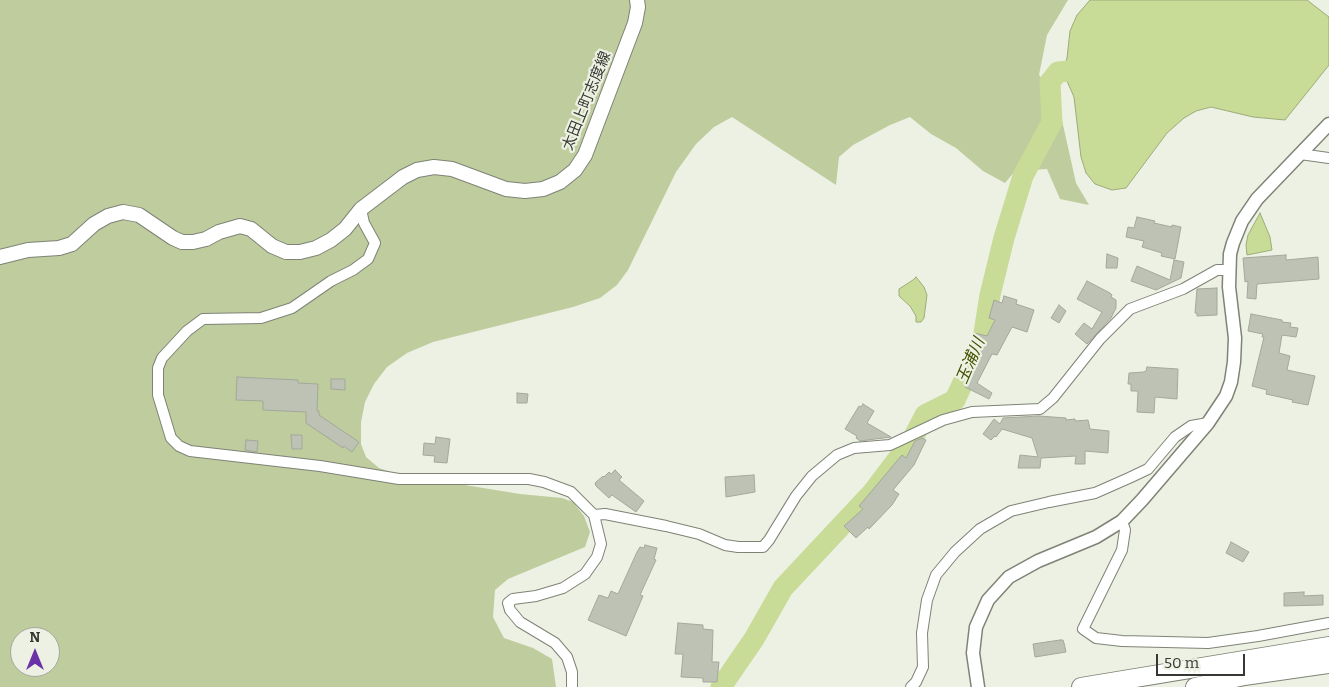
<!DOCTYPE html>
<meta charset="utf-8">
<style>
body{margin:0}
#map{position:relative;width:1329px;height:687px;overflow:hidden;background:#edf1e3;font-family:Bitter,serif}
canvas{display:block}
.north{position:absolute;left:10px;top:627px;width:50px;height:50px;box-sizing:border-box;background:#edf1e3;border:1px solid #a4a79d;border-radius:50%;rotate:0deg;font-size:14px;font-weight:700;line-height:20px;text-align:center;color:#363833}
.north::after{content:'';display:block;margin:auto;width:18px;height:22px;background:#6b31a7;clip-path:polygon(50% 0,100% 100%,50% 72%,0 100%)}
.scale{position:absolute;left:1156px;top:654px;width:89px;height:22px;box-sizing:border-box;border:2px solid #363833;border-top:0;padding-left:6px;font-size:15px;line-height:18px;white-space:nowrap;color:#363833;-webkit-text-stroke:4px #edf1e3;paint-order:stroke}
</style>
<div id="map">
<canvas width="1329" height="687"></canvas>
<div class="north">N</div>
<div class="scale">50 m</div>
</div>
<script>
const c = document.querySelector('canvas').getContext('2d');
c.lineJoin = 'round';
function fill(path, color) {
  c.fillStyle = color;
  c.fill(path, 'evenodd');
}
function shape(rows) {
  const path = new Path2D();
  for (const r of rows) {
    path.moveTo(r[0], r[1]);
    for (let i = 2; i < r.length; i += 2) path.lineTo(r[i], r[i + 1]);
  }
  return path;
}
function stroke(path, color, width, dash) {
  c.strokeStyle = color;
  c.lineWidth = width;
  c.lineCap = dash ? 'butt' : 'round';
  c.setLineDash(dash || []);
  c.stroke(path);
}
function write(font, color, halo, rows, align = 'center') {
  c.font = font + ' Bitter,"Noto Sans JP",serif';
  c.lineWidth = 4.5;
  c.setLineDash([]);
  c.textBaseline = 'middle';
  c.strokeStyle = halo;
  c.fillStyle = color;
  for (const [text, x, y, turn = 0] of rows) {
    c.save();
    c.translate(x, y);
    c.rotate((+turn || 0) * Math.PI / 180);
    c.textAlign = isNaN(turn) ? turn : align;
    if (halo) c.strokeText(text, 0, 0);
    c.fillText(text, 0, 0);
    c.restore();
  }
}
const green = shape([
 [0,0,1068,0,1047,35,1039,75,1057,98,1076,183,1089,205,1060,199,1047,169,1015,171,1005,183,983,171,956,148,931,134,910,117,890,125,853,145,839,157,836,185,732,117,714,127,696,144,676,172,628,270,617,285,600,298,573,307,433,342,407,353,387,367,374,384,365,402,361,422,361,444,366,457,379,468,397,474,520,494,562,498,573,502,584,516,590,532,585,547,508,579,495,590,493,617,504,638,533,648,552,659,556,687,0,687],
 [20,637,50,637,50,667,20,667]
]);
const water = shape([
 [1090,0,1307,0,1329,17,1329,65,1285,120,1253,117,1211,107,1196,111,1184,118,1167,133,1126,188,1112,190,1095,184,1086,173,1081,157,1074,97,1067,81,1058,72,1065,64,1067,58,1070,31,1077,15,1090,0],
 [1260,213,1270,237,1272,250,1247,255,1246,245,1248,235,1260,213],
 [916,277,924,287,927,295,924,318,921,322,916,322,916,316,910,306,899,296,899,289,913,280,916,277]
]);
const river = shape([
 [721,687,754,639,783,588,872,493,912,440,925,415,955,400,983,339,990,295,1004,238,1023,176,1052,122,1050,82,1058,72,1081,70,1085,66]
]);
const building = shape([
 [1137,217,1155,221,1154,223,1172,227,1172,225,1181,227,1175,259,1161,256,1162,253,1142,247,1144,241,1126,237,1128,227,1134,228,1137,217],
 [1107,254,1118,258,1117,268,1106,268,1107,254],
 [1286,255,1286,260,1318,257,1319,279,1257,284,1256,299,1247,298,1248,281,1245,282,1243,258,1286,255],
 [1174,260,1184,262,1181,278,1156,290,1131,281,1137,266,1170,280,1174,260],
 [1087,281,1110,293,1112,295,1111,297,1116,300,1116,308,1111,318,1087,344,1075,334,1084,323,1092,329,1102,312,1077,299,1087,281],
 [1217,288,1217,315,1197,316,1197,313,1195,313,1197,289,1217,288],
 [1004,296,1017,300,1016,304,1034,310,1027,332,1012,327,997,355,992,354,977,383,992,393,989,399,965,387,979,360,969,357,974,333,987,336,995,320,989,318,994,300,1002,303,1004,296],
 [1059,305,1066,311,1059,323,1051,318,1059,305],
 [1251,314,1282,320,1282,322,1291,323,1290,327,1298,328,1296,337,1282,335,1279,353,1290,356,1287,370,1315,376,1308,405,1292,402,1293,400,1266,394,1267,390,1252,386,1264,337,1262,337,1263,334,1248,331,1251,314],
 [1147,367,1178,369,1177,399,1155,397,1154,413,1137,412,1138,391,1131,391,1131,384,1128,384,1129,373,1144,372,1146,371,1147,367],
 [237,377,298,380,298,383,318,384,317,411,319,411,319,415,359,442,352,452,344,446,343,448,306,423,306,412,263,410,263,401,236,400,237,377],
 [331,379,345,379,345,390,331,389,331,379],
 [517,393,528,394,527,403,517,403,517,393],
 [863,404,874,411,867,423,891,437,860,441,856,438,857,436,845,429,859,406,861,407,863,404],
 [1039,416,1066,418,1066,420,1075,419,1075,421,1088,420,1090,429,1109,431,1108,453,1085,451,1085,464,1075,464,1076,456,1041,458,1040,468,1018,468,1020,455,1038,457,1032,438,1002,429,996,437,995,436,991,440,983,434,994,419,1000,424,1003,418,1039,416],
 [291,435,302,435,302,449,292,449,291,435],
 [436,437,450,439,447,463,434,462,435,456,423,455,424,443,435,444,436,437],
 [922,438,926,440,914,465,893,490,899,494,892,505,869,529,868,527,856,538,844,526,863,509,859,506,902,455,906,458,915,441,922,438],
 [246,440,258,441,257,452,245,450,246,440],
 [615,470,622,477,619,480,644,501,636,512,612,495,609,498,596,486,595,483,603,476,604,477,609,472,611,474,615,470],
 [754,475,755,492,726,497,725,477,754,475],
 [1231,542,1249,552,1243,562,1226,553,1231,542],
 [645,545,657,548,654,559,656,560,640,595,643,596,626,636,588,620,599,595,608,598,611,591,618,594,637,552,640,547,644,548,645,545],
 [1304,592,1304,596,1323,595,1323,605,1284,606,1284,593,1304,592],
 [678,623,703,625,703,629,713,630,712,662,719,662,717,682,703,682,703,678,681,677,683,654,675,654,678,623],
 [1060,640,1063,640,1064,643,1066,652,1035,657,1033,644,1060,640]
]);
const minor = shape([
 [1300,154,1329,158],
 [361,209,364,223,375,243,368,259,353,270,331,281,292,308,261,318,203,319,187,331,162,358,158,368,158,395,171,438,179,446,190,451,320,466,399,479,529,479,544,482,571,492,594,515,601,544,597,557,585,574,563,588,536,596,513,599,508,603,510,610,520,622,555,643,567,657,572,672,572,687],
 [594,515,605,514,666,526,699,534,725,545,738,547,763,547,769,540,796,496,812,476,837,455,854,448,890,445,943,420,972,412,1040,409,1053,398,1100,339,1130,309,1183,289,1217,270,1229,270],
 [1122,521,1125,530,1122,550,1083,629,1096,638,1122,641,1208,643,1258,636,1329,623],
 [911,687,916,682,923,667,922,633,927,600,936,575,955,552,980,529,1011,511,1049,502,1095,493,1129,478,1148,469,1175,437,1191,426,1208,423]
]);
const tertiary = shape([
 [978,687,973,653,976,627,988,600,1009,577,1038,561,1096,537,1122,521,1142,500,1208,423,1226,396,1231,382,1234,362,1235,338,1229,287,1230,254,1233,243,1242,221,1257,199,1329,124]
]);
const secondary = shape([
 [0,257,28,250,59,248,72,244,94,224,108,216,123,212,139,215,173,238,182,242,193,242,206,239,219,232,240,226,251,229,272,246,286,252,300,252,316,248,331,240,345,229,361,209,403,177,417,170,434,167,452,169,506,189,525,191,543,189,560,182,575,170,585,155,635,23,638,7,637,0]
]);
const motorway = shape([
 [1081,687,1329,646],
 [1195,687,1244,676,1329,664]
]);
const streetNames = [
 ["太田上町志度線",587,101,-68]
];
const waterNames = [
 ["玉浦川",971,361,-67]
];
fill(green, '#becc9e');
fill(water, '#c8dc98');
stroke(water, '#9cab7a', 1);
stroke(river, '#c8dc98', 21);
fill(building, '#bdc2b4');
stroke(building, '#a3a89a', 1);
stroke(minor, '#7e8376', 12);
stroke(tertiary, '#7e8376', 15);
stroke(secondary, '#7e8376', 16);
stroke(motorway, '#7e8376', 20);
stroke(minor, '#fff', 10);
stroke(tertiary, '#fff', 12);
stroke(secondary, '#fff', 14);
stroke(motorway, '#fff', 18);
write('15px', '#363833', '#edf1e3', streetNames);
write('italic 16px', '#415100', '#edf1e3', waterNames);
</script>
